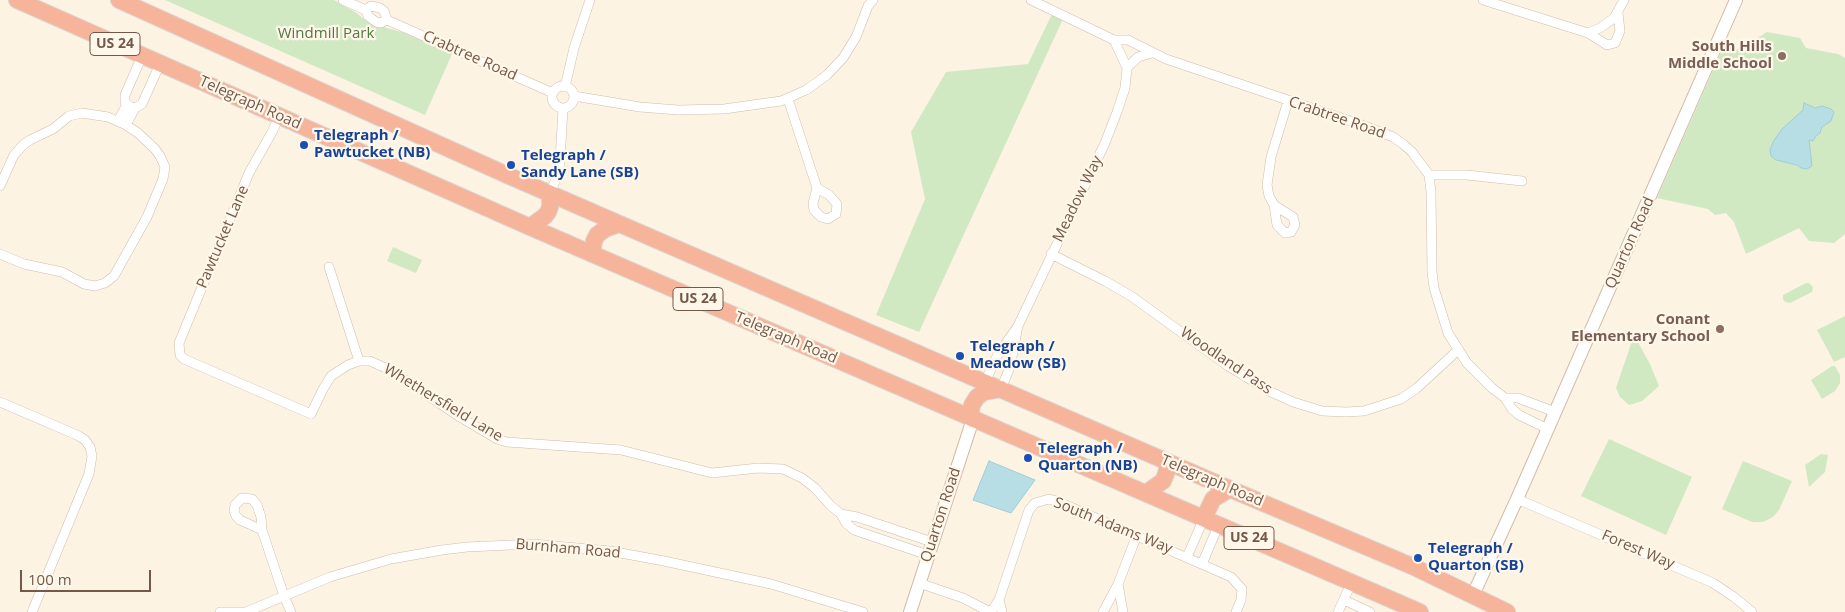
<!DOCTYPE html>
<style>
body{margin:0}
#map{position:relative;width:1845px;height:612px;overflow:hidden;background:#fcf3e3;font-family:"Open Sans",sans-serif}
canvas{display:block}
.scale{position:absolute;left:20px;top:570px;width:131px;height:22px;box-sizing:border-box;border:2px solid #745949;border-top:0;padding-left:6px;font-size:15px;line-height:18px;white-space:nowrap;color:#745949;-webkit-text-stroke:4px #fff7e9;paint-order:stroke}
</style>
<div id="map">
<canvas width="1845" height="612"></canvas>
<div class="scale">100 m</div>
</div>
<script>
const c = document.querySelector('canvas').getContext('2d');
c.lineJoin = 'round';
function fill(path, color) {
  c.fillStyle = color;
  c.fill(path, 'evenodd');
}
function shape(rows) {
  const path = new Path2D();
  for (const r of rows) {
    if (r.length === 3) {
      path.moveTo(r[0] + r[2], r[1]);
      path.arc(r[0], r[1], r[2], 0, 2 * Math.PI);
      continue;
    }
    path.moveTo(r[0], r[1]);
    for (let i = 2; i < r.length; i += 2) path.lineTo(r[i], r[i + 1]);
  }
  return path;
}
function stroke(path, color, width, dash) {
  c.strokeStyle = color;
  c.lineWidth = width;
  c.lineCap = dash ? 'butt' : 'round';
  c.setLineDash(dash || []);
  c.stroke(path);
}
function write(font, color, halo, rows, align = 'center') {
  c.font = font + ' "Open Sans",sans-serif';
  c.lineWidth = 4.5;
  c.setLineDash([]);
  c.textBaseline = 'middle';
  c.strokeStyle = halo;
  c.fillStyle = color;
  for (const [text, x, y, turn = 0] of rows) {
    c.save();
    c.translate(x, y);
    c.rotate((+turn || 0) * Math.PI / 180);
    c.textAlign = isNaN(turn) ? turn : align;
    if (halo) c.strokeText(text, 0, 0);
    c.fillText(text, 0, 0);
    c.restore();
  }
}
const green = shape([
 [165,0,334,0,355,12,369,23,405,33,452,54,425,115],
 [1052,14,1063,19,919,332,876,315,925,199,911,132,946,72,1028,64],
 [1767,32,1800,38,1806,48,1838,54,1845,58,1845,234,1834,243,1809,241,1799,228,1746,254,1734,222,1726,213,1715,215,1708,209,1657,198,1722,50,1733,51,1743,47],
 [1804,103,1815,108,1822,106,1826,125,1822,127,1820,133,1809,140,1811,166,1807,169,1801,168,1797,165,1776,160,1782,129,1799,115,1804,110],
 [393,247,422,260,416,273,387,261],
 [1806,283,1809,283,1813,287,1812,292,1790,303,1785,302,1783,299,1783,295],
 [1845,316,1845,357,1834,362,1817,330],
 [1634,335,1650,364,1659,386,1642,401,1629,405,1620,397,1616,388],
 [1832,366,1835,366,1840,375,1840,383,1835,391,1822,399,1811,380],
 [1609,439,1692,477,1666,535,1581,496],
 [1821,454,1828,455,1825,472,1809,487,1805,465],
 [1743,461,1792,481,1779,510,1773,517,1763,522,1752,522,1722,509]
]);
const water = shape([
 [1804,103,1815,108,1822,106,1831,109,1834,112,1831,121,1822,127,1820,133,1816,136,1813,141,1809,140,1812,166,1807,169,1801,168,1797,165,1776,160,1771,156,1770,150,1773,142,1782,129,1803,110,1804,103],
 [989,461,1035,480,1011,513,973,500,989,461]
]);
const street = shape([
 [343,0,366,10,368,16,376,22,381,23,387,20],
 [1031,0,1114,40,1128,40,1166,59,1359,124,1393,137,1403,144,1412,152,1429,175,1431,192,1432,272,1434,288,1448,333,1467,363,1492,388,1505,398,1512,409,1519,415,1548,429],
 [1483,0,1588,33,1600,28,1614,18,1624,0],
 [366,10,371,6,380,8,384,11,387,20,553,93],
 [1588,33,1607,45,1615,43,1620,31,1618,13],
 [142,56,125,95,125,102,129,106,135,108,142,104,160,64],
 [1127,68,1138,57,1152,53],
 [563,97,11],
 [565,87,574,48,590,0],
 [574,96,640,107,678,110,724,109,781,101,806,90,827,75,843,58,856,37,868,6,873,0],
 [788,99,817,188,813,203,814,210,821,217,828,219,836,214,837,204,829,195,817,188],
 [279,117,272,132,249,173,179,343,180,355,184,359,311,414,323,389,331,376,348,365,359,361,370,361,390,370,460,417,497,439,507,442,621,450,712,473,758,468,783,469,802,478,815,488,830,505,841,514,846,523,854,530,928,555],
 [118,121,127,104],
 [126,125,135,108],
 [1429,175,1467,175,1522,181],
 [0,186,14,155,23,145,30,140,53,129,69,116,82,113,108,117,126,125,138,133,155,149,160,156,165,167,163,179,147,217,114,276,105,283,95,286,84,284,62,272,24,264,0,254],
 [550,194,558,174,560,161,563,108],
 [1274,205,1293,217,1295,225,1291,232,1285,233,1277,225,1274,205,1269,196,1267,185,1271,157,1288,101],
 [1051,254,1105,281,1131,296,1228,366,1271,392,1293,402,1322,411,1346,412,1364,411,1401,399,1417,388,1458,350],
 [329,267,359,361],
 [1018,326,1105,143,1117,112,1125,88,1127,68,1114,40],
 [985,382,998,354,1018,326,1010,367,1001,389],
 [1505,398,1518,398,1555,412],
 [0,402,79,436,85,440,90,447,92,456,89,474,32,612],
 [242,498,252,499,257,505,261,517,262,530,240,520,236,516,234,511,235,505,242,498],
 [1517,499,1713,583,1734,597,1752,612],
 [841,514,857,517,932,542],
 [262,530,284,596,291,612],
 [1187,557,1204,518],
 [1202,564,1219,524],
 [919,583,963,598,990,612],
 [1118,584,1123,612],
 [999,600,1002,612],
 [1344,600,1370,612],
 [220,612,246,612],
 [246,612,330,577,391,559,442,550,467,547,533,544,610,551,664,561,771,584,863,612],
 [991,612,999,600,1029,510,1035,503,1049,499,1057,501,1231,577,1242,589,1241,600,1236,612],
 [1103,612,1118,584,1137,535],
 [1338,612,1352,582]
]);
const secondary = shape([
 [1473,595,1517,499,1736,0],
 [910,612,973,419]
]);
const highway = shape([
 [17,0,530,227,1420,612],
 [119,0,507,175,1230,489,1414,567,1507,612],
 [530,227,545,216,548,212,550,207,550,194],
 [592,254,594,241,597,235,605,229,619,224],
 [973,419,971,412,972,405,977,397,984,392,1001,389],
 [1146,493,1163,481,1166,474,1168,462],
 [1204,518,1213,499,1230,489]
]);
const markers = [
 [1782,56,5,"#8d6e63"],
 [304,145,5,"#1a4fb4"],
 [511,165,5,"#1a4fb4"],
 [1720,329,5,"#8d6e63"],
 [960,356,5,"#1a4fb4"],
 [1028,458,5,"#1a4fb4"],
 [1418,558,5,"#1a4fb4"]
];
const shields = [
 [115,44,50],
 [698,299,50],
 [1249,538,50]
];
const shieldNames = [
 ["US 24",115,44],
 ["US 24",698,299],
 ["US 24",1249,538]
];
const parkNames = [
 ["Windmill Park",326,34]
];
const educationNames = [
 ["South Hills",1772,47],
 ["Middle School",1772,64],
 ["Conant",1710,320],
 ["Elementary School",1710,337]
];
const streetNames = [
 ["Crabtree Road",470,56,24],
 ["Telegraph Road",250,103,24],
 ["Crabtree Road",1337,118,19],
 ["Meadow Way",1078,199,-64],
 ["Pawtucket Lane",223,237,-67],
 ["Quarton Road",1630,243,-66],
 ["Telegraph Road",786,338,23],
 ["Woodland Pass",1226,361,34],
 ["Whethersfield Lane",443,403,31],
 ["Telegraph Road",1212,481,23],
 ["Quarton Road",941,515,-72],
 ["South Adams Way",1113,526,22],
 ["Burnham Road",568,549,5],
 ["Forest Way",1638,550,23]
];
const transitNames = [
 ["Telegraph /",314,136],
 ["Pawtucket (NB)",314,153],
 ["Telegraph /",521,156],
 ["Sandy Lane (SB)",521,173],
 ["Telegraph /",970,347],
 ["Meadow (SB)",970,364],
 ["Telegraph /",1038,449],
 ["Quarton (NB)",1038,466],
 ["Telegraph /",1428,549],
 ["Quarton (SB)",1428,566]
];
fill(green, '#d1e9c2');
fill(water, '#b8dee5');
stroke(water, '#9ecdd7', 1);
stroke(street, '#cfbdad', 10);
stroke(secondary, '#d2bcaa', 14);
stroke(highway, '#dbd4d0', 18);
stroke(street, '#fff', 9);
stroke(secondary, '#fff', 12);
stroke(highway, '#f6b49a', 16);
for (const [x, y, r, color] of markers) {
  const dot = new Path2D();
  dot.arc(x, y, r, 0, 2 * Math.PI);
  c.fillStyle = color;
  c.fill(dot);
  stroke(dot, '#fff7e9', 2);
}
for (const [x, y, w] of shields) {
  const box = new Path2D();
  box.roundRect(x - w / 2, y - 11.5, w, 23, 4);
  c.fillStyle = '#fff7e9';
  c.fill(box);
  stroke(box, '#745949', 1);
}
write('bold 14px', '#745949', null, shieldNames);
write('15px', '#517942', '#fff7e9', parkNames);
write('bold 15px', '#785e54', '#fff7e9', educationNames, 'right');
write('15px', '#745949', '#fff7e9', streetNames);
write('bold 15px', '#164399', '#fff7e9', transitNames, 'left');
</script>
